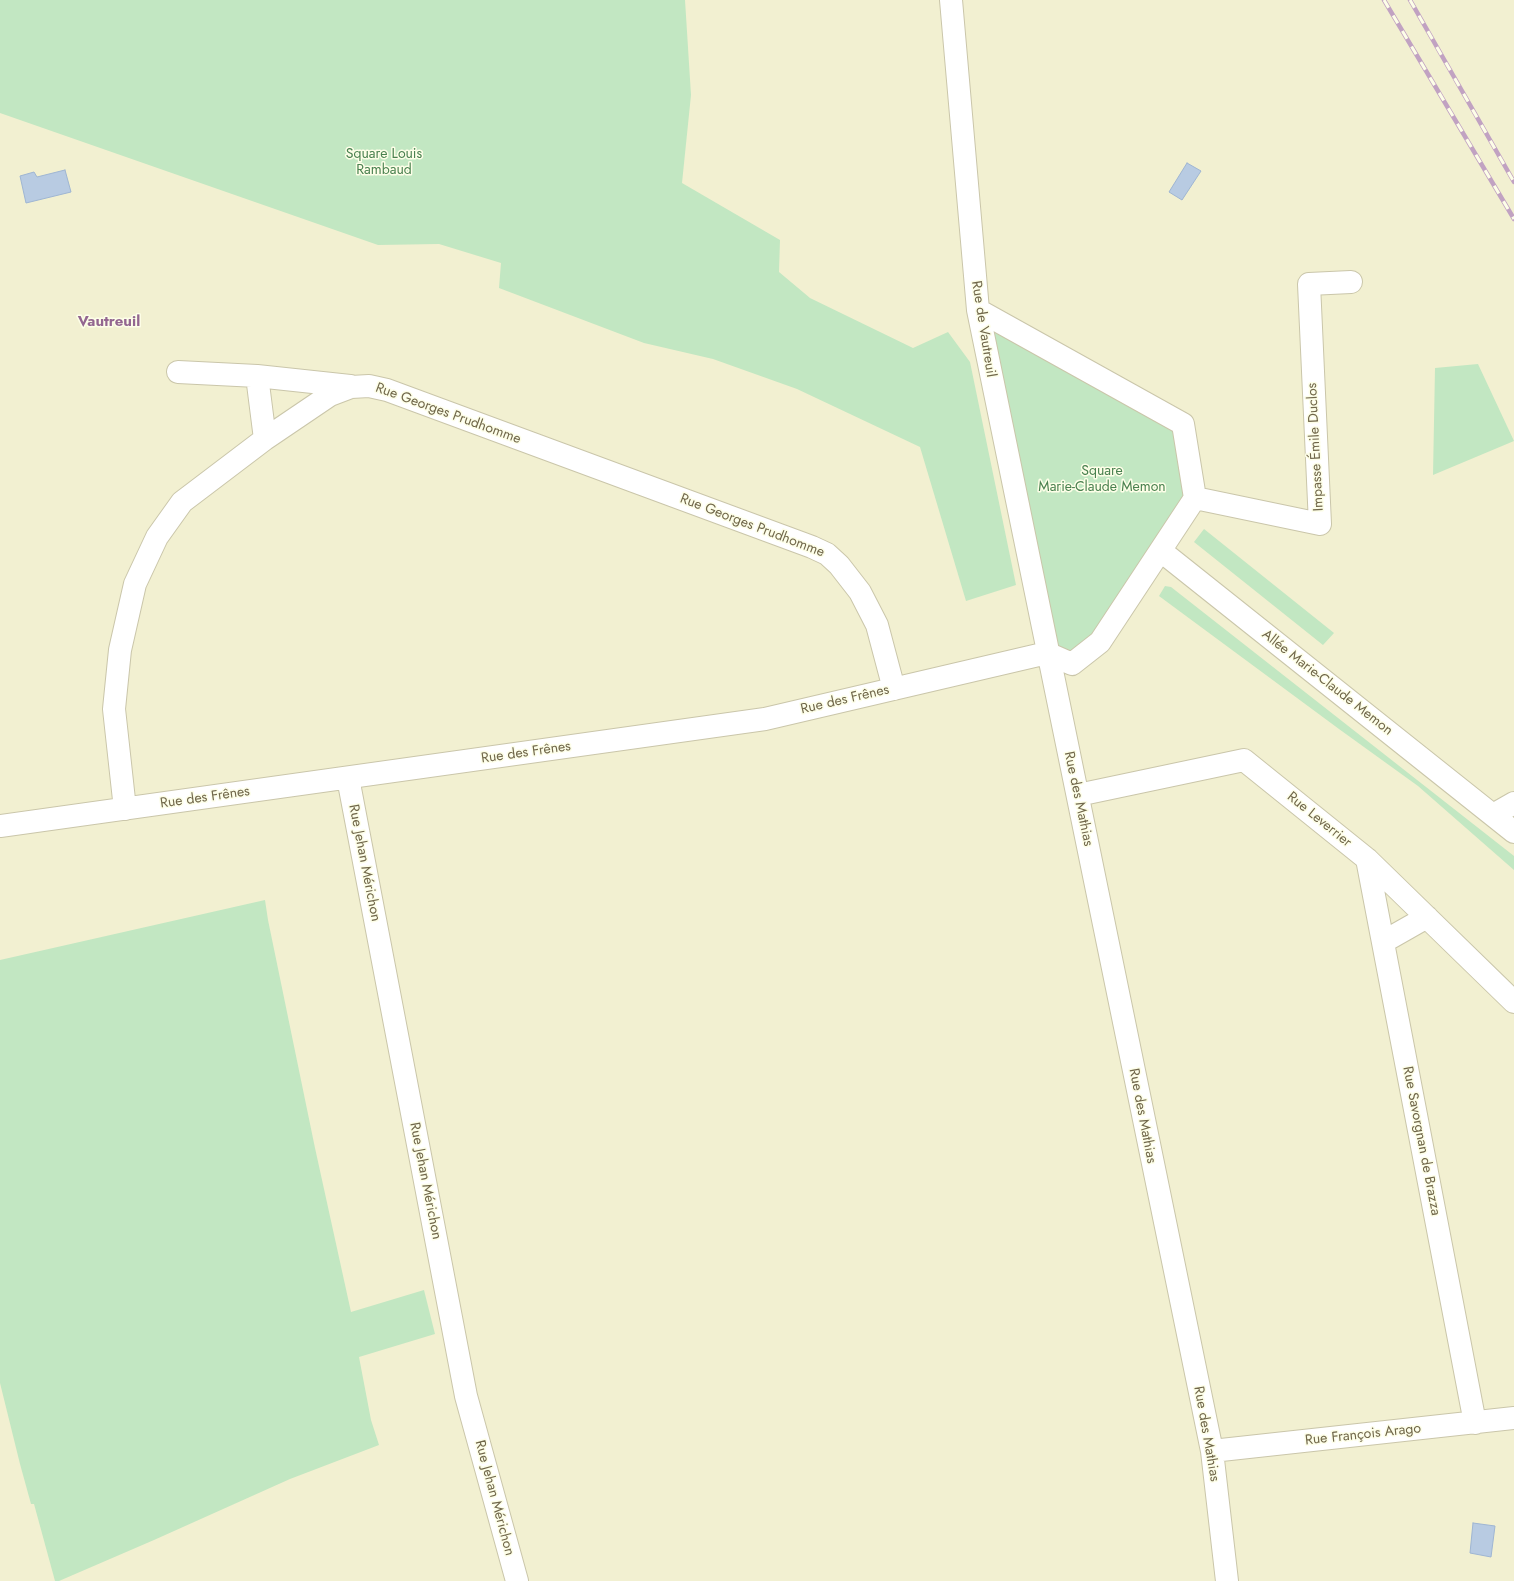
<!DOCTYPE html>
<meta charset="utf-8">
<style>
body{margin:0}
canvas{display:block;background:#fafae2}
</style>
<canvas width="1514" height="1581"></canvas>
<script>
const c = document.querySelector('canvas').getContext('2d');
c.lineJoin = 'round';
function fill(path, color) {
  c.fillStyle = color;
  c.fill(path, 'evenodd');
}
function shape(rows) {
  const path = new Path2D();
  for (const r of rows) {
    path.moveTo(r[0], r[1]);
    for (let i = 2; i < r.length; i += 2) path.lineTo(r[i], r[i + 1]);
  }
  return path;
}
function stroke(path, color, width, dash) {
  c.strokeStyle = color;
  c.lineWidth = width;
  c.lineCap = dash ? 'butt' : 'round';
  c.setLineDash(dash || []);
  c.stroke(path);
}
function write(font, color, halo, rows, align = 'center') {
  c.font = font + ' Jost,sans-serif';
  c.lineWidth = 3;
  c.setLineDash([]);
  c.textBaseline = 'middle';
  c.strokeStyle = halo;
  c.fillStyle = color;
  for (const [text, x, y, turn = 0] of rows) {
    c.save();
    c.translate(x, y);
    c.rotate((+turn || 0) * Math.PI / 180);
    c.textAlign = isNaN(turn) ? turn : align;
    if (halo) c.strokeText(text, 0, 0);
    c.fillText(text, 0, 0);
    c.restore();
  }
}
const residential = shape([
 [0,0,1514,0,1514,1581,0,1581]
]);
const green = shape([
 [0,0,685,0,691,95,682,183,780,240,779,272,810,298,913,348,948,332,970,362,1016,585,966,601,920,447,797,389,713,359,644,343,499,288,501,263,439,244,378,245,0,113],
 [988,315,1183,424,1195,498,1072,664,1047,653],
 [1478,364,1514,441,1433,475,1435,368],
 [1204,529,1334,633,1323,645,1194,542],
 [1165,586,1171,587,1514,856,1514,870,1418,786,1339,729,1159,596],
 [265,900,268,920,315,1148,351,1312,424,1290,435,1334,359,1357,371,1420,379,1445,290,1479,154,1540,59,1581,55,1581,34,1504,31,1504,20,1464,0,1383,0,960]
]);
const water = shape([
 [1187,163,1201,171,1182,200,1169,192,1187,163],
 [65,170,71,192,26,203,20,176,34,172,37,177,65,170],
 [1473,1523,1495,1526,1491,1557,1470,1553,1473,1523]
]);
const minor = shape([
 [951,0,978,310,1212,1451,1227,1581],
 [978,310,1183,424,1195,498,1100,642,1072,664,1047,653],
 [178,372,257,376,350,386],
 [257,376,265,439],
 [1195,498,1320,524,1309,284,1351,282],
 [1161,551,1514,832],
 [348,778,466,1396,517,1581],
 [1078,795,1244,760,1367,859,1514,1002],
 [125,809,114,709,120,650,135,584,157,537,182,502,265,439,330,395,351,387,369,386,387,390,812,547,827,554,839,565,860,592,877,625,894,689],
 [1493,815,1514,803],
 [0,826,765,719,1047,653],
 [1367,859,1475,1423],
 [1383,942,1427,917],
 [1212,1451,1514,1418]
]);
const rail = shape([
 [1384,0,1514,219],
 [1410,0,1514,182]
]);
const parkNames = [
 ["Square Louis",384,155],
 ["Rambaud",384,171],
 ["Square",1102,472],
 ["Marie-Claude Memon",1102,488]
];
const streetNames = [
 ["Rue de Vautreuil",983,329,81],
 ["Rue Georges Prudhomme",448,414,20],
 ["Impasse Émile Duclos",1316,447,-93],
 ["Rue Georges Prudhomme",752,526,21],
 ["Allée Marie-Claude Memon",1327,683,38],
 ["Rue des Frênes",845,700,-13],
 ["Rue des Frênes",526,753,-8],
 ["Rue des Frênes",205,798,-8],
 ["Rue des Mathias",1078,799,78],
 ["Rue Leverrier",1319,820,39],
 ["Rue Jehan Mérichon",364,863,79],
 ["Rue des Mathias",1142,1116,79],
 ["Rue Savorgnan de Brazza",1421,1141,79],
 ["Rue Jehan Mérichon",425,1181,79],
 ["Rue des Mathias",1206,1434,80],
 ["Rue François Arago",1363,1435,-6],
 ["Rue Jehan Mérichon",494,1498,75]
];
const neighbourhoodNames = [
 ["Vautreuil",109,322]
];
fill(residential, '#f2f0d1');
fill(green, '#c2e7c2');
fill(water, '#b8cbe2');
stroke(water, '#9fb6d3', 1);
stroke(minor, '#cac6aa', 24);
stroke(minor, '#fff', 22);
stroke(rail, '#c1a2c2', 4.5);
stroke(rail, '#fdfee8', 3, [9]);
write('14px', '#49814f', '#fdfee8', parkNames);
write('14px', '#70674a', '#fdfee8', streetNames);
write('bold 15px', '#936690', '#fdfee8', neighbourhoodNames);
</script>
